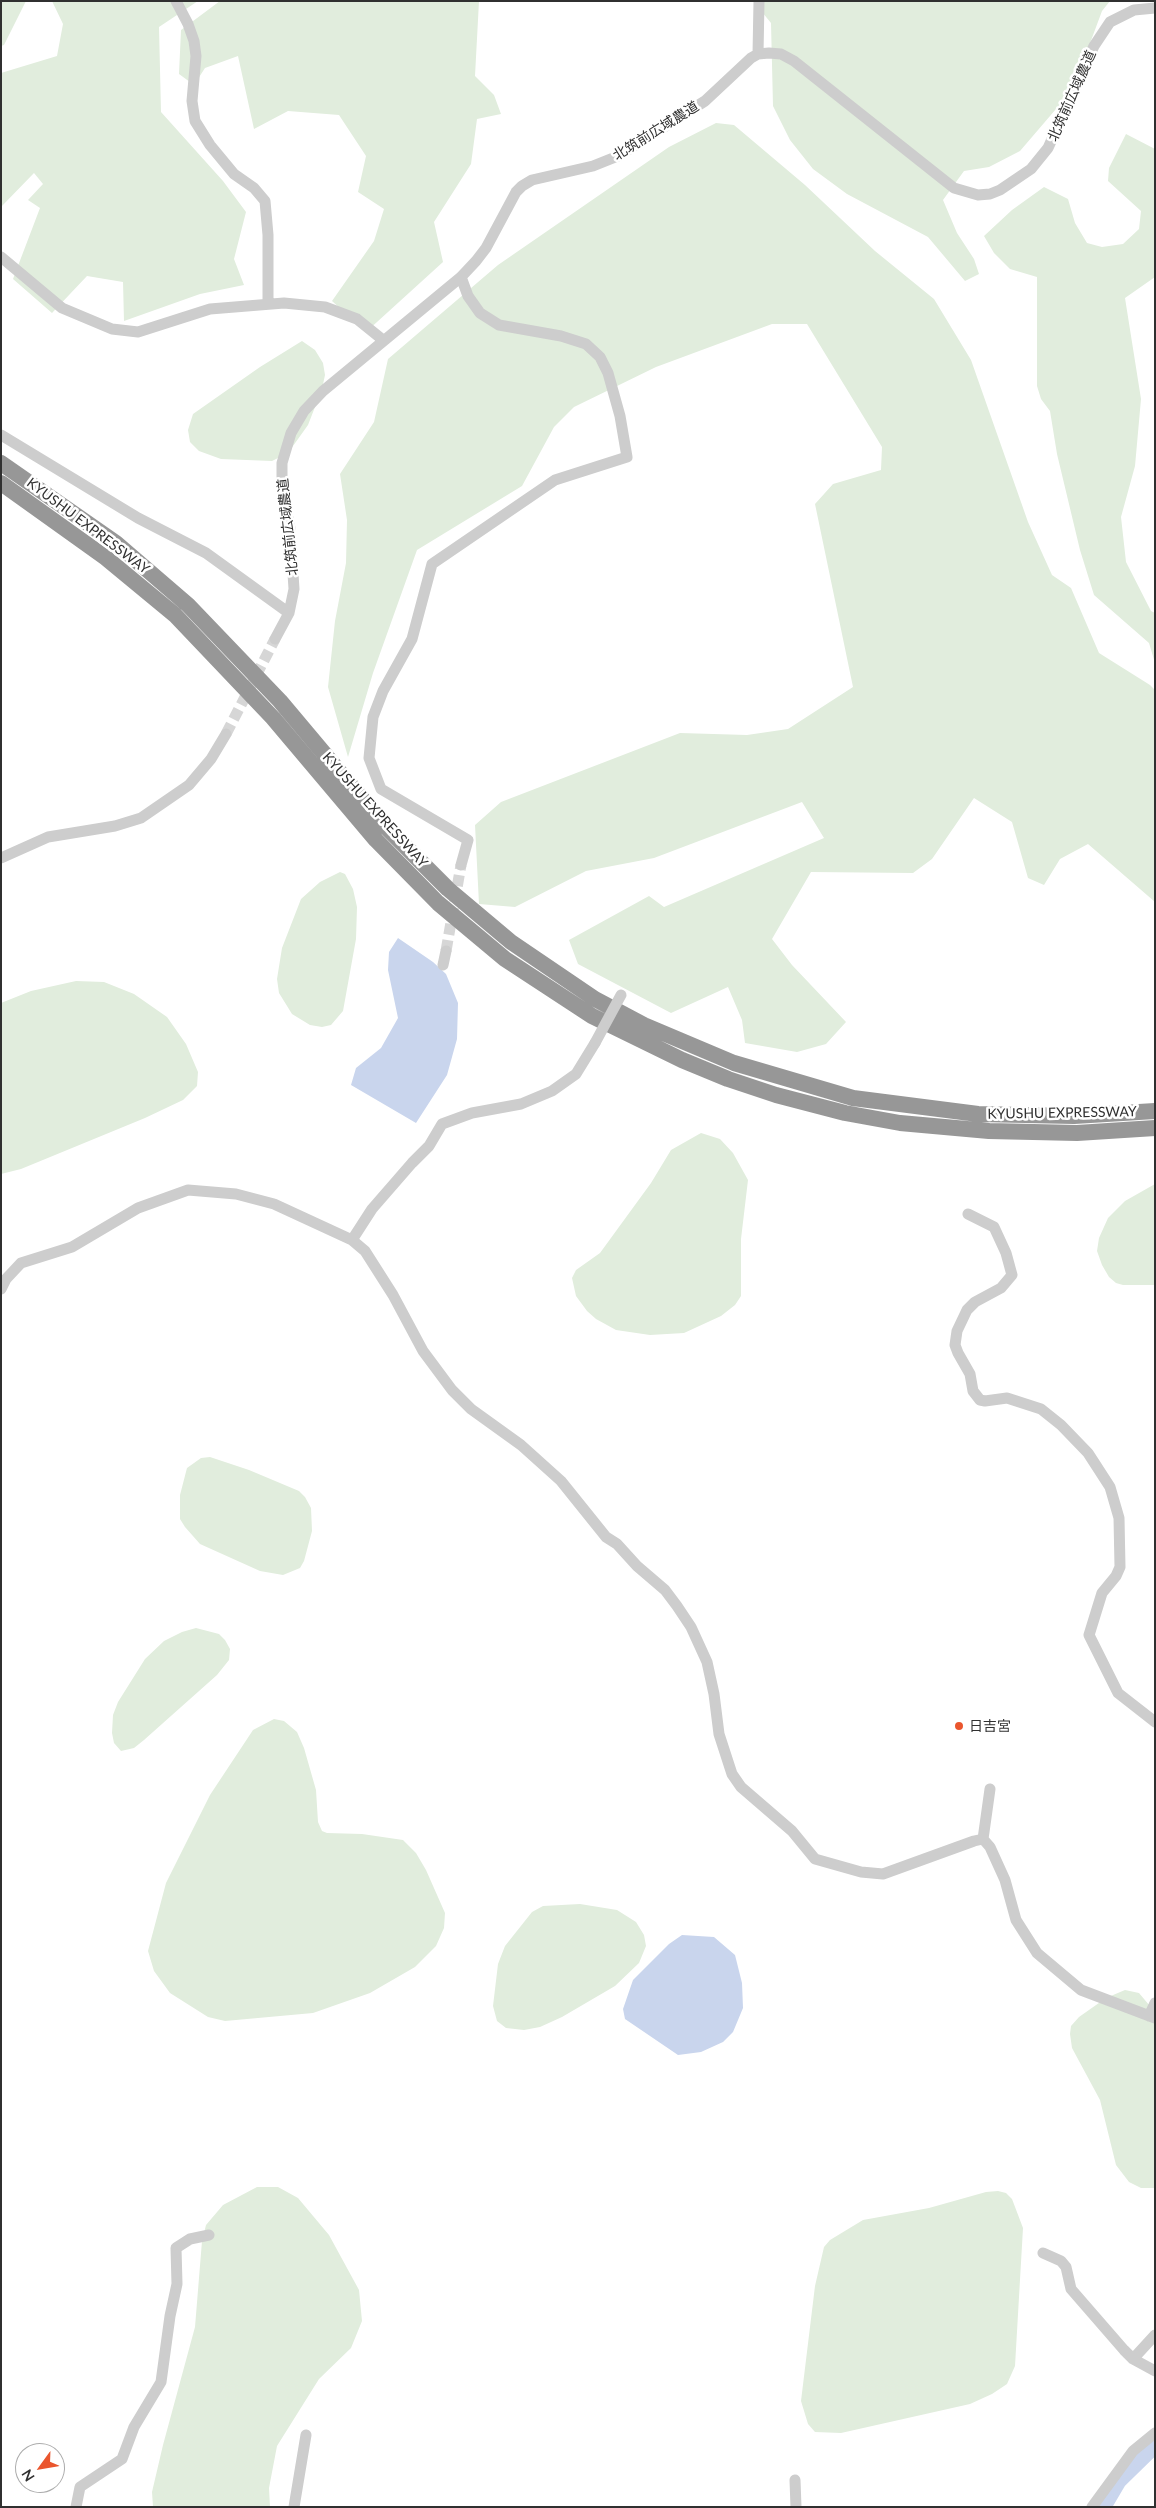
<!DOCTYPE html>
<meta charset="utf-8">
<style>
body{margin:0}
#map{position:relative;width:1156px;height:2508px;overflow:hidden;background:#fff;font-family:Lato,sans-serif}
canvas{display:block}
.frame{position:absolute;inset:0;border:2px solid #303030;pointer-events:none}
.north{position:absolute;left:15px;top:2443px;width:50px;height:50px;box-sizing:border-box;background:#fff;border:1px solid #acacac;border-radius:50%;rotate:238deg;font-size:14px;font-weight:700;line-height:20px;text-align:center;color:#303030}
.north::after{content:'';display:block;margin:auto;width:18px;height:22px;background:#ea562e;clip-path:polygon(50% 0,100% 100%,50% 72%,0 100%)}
</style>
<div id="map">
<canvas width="1156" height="2508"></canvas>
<div class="frame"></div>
<div class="north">N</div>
</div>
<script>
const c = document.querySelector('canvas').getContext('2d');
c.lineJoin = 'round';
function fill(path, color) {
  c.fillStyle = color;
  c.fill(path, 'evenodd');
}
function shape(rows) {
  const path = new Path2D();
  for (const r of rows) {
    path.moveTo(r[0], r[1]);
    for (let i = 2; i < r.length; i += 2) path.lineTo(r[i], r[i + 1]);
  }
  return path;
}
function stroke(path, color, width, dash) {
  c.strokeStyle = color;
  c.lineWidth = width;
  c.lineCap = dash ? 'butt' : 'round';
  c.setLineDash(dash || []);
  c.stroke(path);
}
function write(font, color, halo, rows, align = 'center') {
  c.font = font + ' Lato,"Noto Sans JP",sans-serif';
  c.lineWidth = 5;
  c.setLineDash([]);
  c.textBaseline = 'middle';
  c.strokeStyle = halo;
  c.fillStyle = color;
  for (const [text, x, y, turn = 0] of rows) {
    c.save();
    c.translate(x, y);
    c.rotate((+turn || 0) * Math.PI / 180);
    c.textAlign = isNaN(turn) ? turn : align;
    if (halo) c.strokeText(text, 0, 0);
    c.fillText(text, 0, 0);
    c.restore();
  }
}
const green = shape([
 [1,1,26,1,4,45,1,46],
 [52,1,198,1,159,27,161,112,223,181,246,212,234,259,244,285,200,294,124,321,123,282,87,276,52,313,13,279,40,208,28,200,43,184,34,173,1,207,1,73,57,56,63,24],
 [220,1,479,1,475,76,494,95,501,114,477,119,471,164,434,222,443,262,366,332,332,301,374,241,384,209,358,192,366,156,339,115,288,111,254,129,238,56,205,68,194,85,179,74,181,30],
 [753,1,1110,1,1102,11,1086,54,1068,95,1020,151,989,167,964,171,943,200,957,233,974,259,979,274,965,281,928,237,847,194,813,169,790,140,773,106,771,23],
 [716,123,734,125,805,185,875,251,934,299,971,360,1028,522,1052,575,1071,588,1099,653,1150,685,1155,690,1155,902,1088,844,1060,859,1044,885,1028,878,1012,822,974,798,932,859,913,873,811,872,772,939,792,965,846,1022,826,1044,797,1052,745,1043,742,1020,728,987,671,1013,578,964,569,940,649,896,664,907,824,838,802,802,654,858,586,871,515,907,479,904,475,825,501,802,680,733,747,735,788,729,853,687,815,504,833,484,881,470,882,447,807,324,772,324,656,367,574,407,554,427,522,486,417,550,373,673,348,757,328,687,335,621,346,563,347,520,340,474,374,422,388,359,498,265,669,147],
 [1126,134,1155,149,1155,277,1125,298,1141,399,1135,466,1121,517,1126,562,1151,611,1155,613,1155,663,1149,643,1094,595,1080,550,1057,454,1050,411,1041,399,1037,386,1037,277,1010,269,994,253,984,236,1012,210,1044,187,1068,199,1075,223,1087,243,1102,247,1123,244,1139,229,1141,211,1108,181,1109,168],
 [302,341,315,350,323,363,325,375,322,389,308,425,288,453,272,461,221,459,199,451,190,442,188,430,193,414,260,367],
 [340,872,345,874,353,889,357,907,356,939,343,1011,331,1025,322,1027,310,1025,292,1014,279,993,277,979,282,948,301,899,320,882],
 [76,981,104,982,134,994,167,1017,186,1044,198,1072,197,1086,183,1100,145,1118,21,1169,1,1174,1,1003,31,991],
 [701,1133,720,1139,733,1153,748,1180,741,1239,741,1296,735,1305,721,1316,684,1333,650,1335,616,1330,596,1319,587,1311,576,1296,572,1278,576,1270,600,1253,651,1183,671,1150],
 [1155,1184,1155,1285,1123,1285,1116,1283,1109,1277,1102,1265,1097,1251,1099,1238,1108,1218,1125,1201],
 [210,1457,249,1470,299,1491,305,1497,311,1508,312,1531,304,1561,300,1568,283,1575,260,1571,200,1544,185,1527,180,1519,180,1495,187,1468,201,1458],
 [196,1628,219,1634,225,1640,230,1649,229,1660,217,1675,144,1740,134,1748,121,1751,114,1743,112,1733,113,1715,118,1702,145,1659,164,1641,182,1632],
 [274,1719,284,1721,297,1732,304,1748,316,1790,318,1822,322,1831,327,1833,362,1834,403,1840,416,1853,426,1870,445,1913,444,1928,436,1946,415,1967,370,1993,313,2013,225,2021,208,2017,170,1993,154,1971,148,1951,166,1883,210,1795,253,1730],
 [580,1904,617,1910,636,1922,644,1935,646,1946,639,1963,615,1986,562,2017,540,2027,524,2030,506,2028,497,2021,493,2006,498,1964,505,1946,532,1912,543,1906],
 [1125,1990,1139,1993,1155,2012,1155,2188,1141,2188,1129,2182,1116,2165,1100,2100,1072,2048,1070,2034,1071,2026,1079,2017,1106,1998],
 [257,2187,278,2187,298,2198,329,2235,359,2290,362,2321,351,2348,319,2379,277,2446,269,2488,270,2507,153,2507,152,2492,163,2445,195,2327,202,2241,206,2225,223,2205],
 [998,2191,1006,2193,1012,2199,1023,2228,1015,2366,1007,2384,992,2394,970,2404,841,2433,815,2432,808,2424,801,2401,815,2286,824,2247,830,2240,863,2220,929,2208,986,2192]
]);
const water = shape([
 [398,938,433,962,446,974,458,1003,457,1039,447,1075,416,1123,351,1085,356,1068,381,1048,398,1018,388,970,389,952],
 [682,1935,714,1937,735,1955,742,1983,743,2008,733,2032,723,2042,701,2052,678,2055,625,2019,623,2009,633,1980,669,1944]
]);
const river = shape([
 [1102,2507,1118,2480,1155,2444]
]);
const minorTunnel = shape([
 [226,734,275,639],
 [446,951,461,865]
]);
const minor = shape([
 [176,1,188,24,194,41,196,56,192,101,195,121,210,145,234,174,254,188,265,201,268,235,268,303],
 [758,54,759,1],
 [1,257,62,308,112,329,138,332,210,309,284,303,325,307,357,319,383,340],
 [461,277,468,296,480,313,499,325,561,336,586,344,600,357,608,373,620,416,627,457,555,480,432,564,412,639,383,691,373,717,369,758,381,789,468,840,461,865],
 [1,435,138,518,206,553,289,613],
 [275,639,289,613,294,589,290,528,283,494,282,476,282,463,291,433,304,411,323,391,461,277,476,261,486,248,516,192,522,186,532,180,593,166,618,156,705,101,751,58,758,54,769,53,781,54,794,61,954,188,978,195,990,194,1000,190,1031,169,1048,148,1094,46,1110,22,1134,10,1155,8],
 [1,858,48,837,115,826,141,818,189,785,211,759,226,734],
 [443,965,446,951],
 [968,1214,994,1227,1006,1253,1012,1275,1001,1288,975,1302,967,1310,957,1331,955,1345,958,1353,970,1374,973,1391,980,1400,985,1401,1007,1398,1041,1409,1061,1425,1088,1453,1110,1487,1119,1518,1120,1567,1116,1576,1102,1593,1089,1635,1118,1693,1155,1722],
 [352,1240,372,1209,412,1163,429,1146,442,1124,472,1113,521,1104,552,1091,576,1074,595,1043],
 [1,1289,6,1279,21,1263,72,1247,138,1208,188,1190,236,1194,274,1204,352,1240,365,1251,393,1295,423,1351,452,1390,471,1409,521,1445,561,1481,606,1537,617,1544,637,1566,665,1590,677,1606,691,1627,707,1662,714,1694,719,1734,732,1774,741,1787,792,1831,815,1859,861,1872,883,1874,974,1841,983,1839],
 [983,1839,990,1847,1005,1880,1016,1920,1037,1953,1081,1990,1155,2018],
 [983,1839,990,1789],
 [1149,2016,1155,2003],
 [1043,2253,1061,2261,1066,2267,1071,2289,1124,2350,1133,2359,1155,2371],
 [1133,2359,1155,2335],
 [795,2480,796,2507],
 [76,2507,80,2487,122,2459,134,2427,161,2382,170,2316,177,2284,176,2248,190,2239,209,2235],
 [294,2507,306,2435],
 [1092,2507,1133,2451,1155,2433]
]);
const highway = shape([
 [1,463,116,543,188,605,280,701,385,826,448,889,511,942,595,999,644,1025,734,1063,853,1098,978,1114,1074,1116,1155,1111],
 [1,483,106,558,175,615,273,718,376,840,438,903,505,959,592,1016,682,1060,728,1079,776,1095,845,1113,900,1123,989,1131,1077,1133,1155,1128]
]);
const minorBridge = shape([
 [595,1043,621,995]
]);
const markers = [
 [959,1726,5,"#ea562e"]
];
const streetNames = [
 ["北筑前広域農道",1072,96,-66],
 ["北筑前広域農道",656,131,-32],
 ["KYUSHU EXPRESSWAY",88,526,37],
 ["北筑前広域農道",288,527,-96],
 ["KYUSHU EXPRESSWAY",375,810,48],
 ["KYUSHU EXPRESSWAY",1062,1113,-1]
];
const poiNames = [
 ["日吉宮",969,1726]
];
fill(green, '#e1eddd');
fill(water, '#c9d5ed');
stroke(river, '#c9d5ed', 18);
stroke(minorTunnel, '#d6d6d6', 11, [11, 5.5]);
stroke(minor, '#cdcdcd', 11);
stroke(highway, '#979797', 16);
stroke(minorBridge, '#cdcdcd', 11);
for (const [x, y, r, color] of markers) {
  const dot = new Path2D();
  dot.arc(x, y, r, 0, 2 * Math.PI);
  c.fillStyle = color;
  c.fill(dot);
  stroke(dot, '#fff', 2);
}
write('14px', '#303030', '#fff', streetNames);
write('14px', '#303030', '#fff', poiNames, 'left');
</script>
